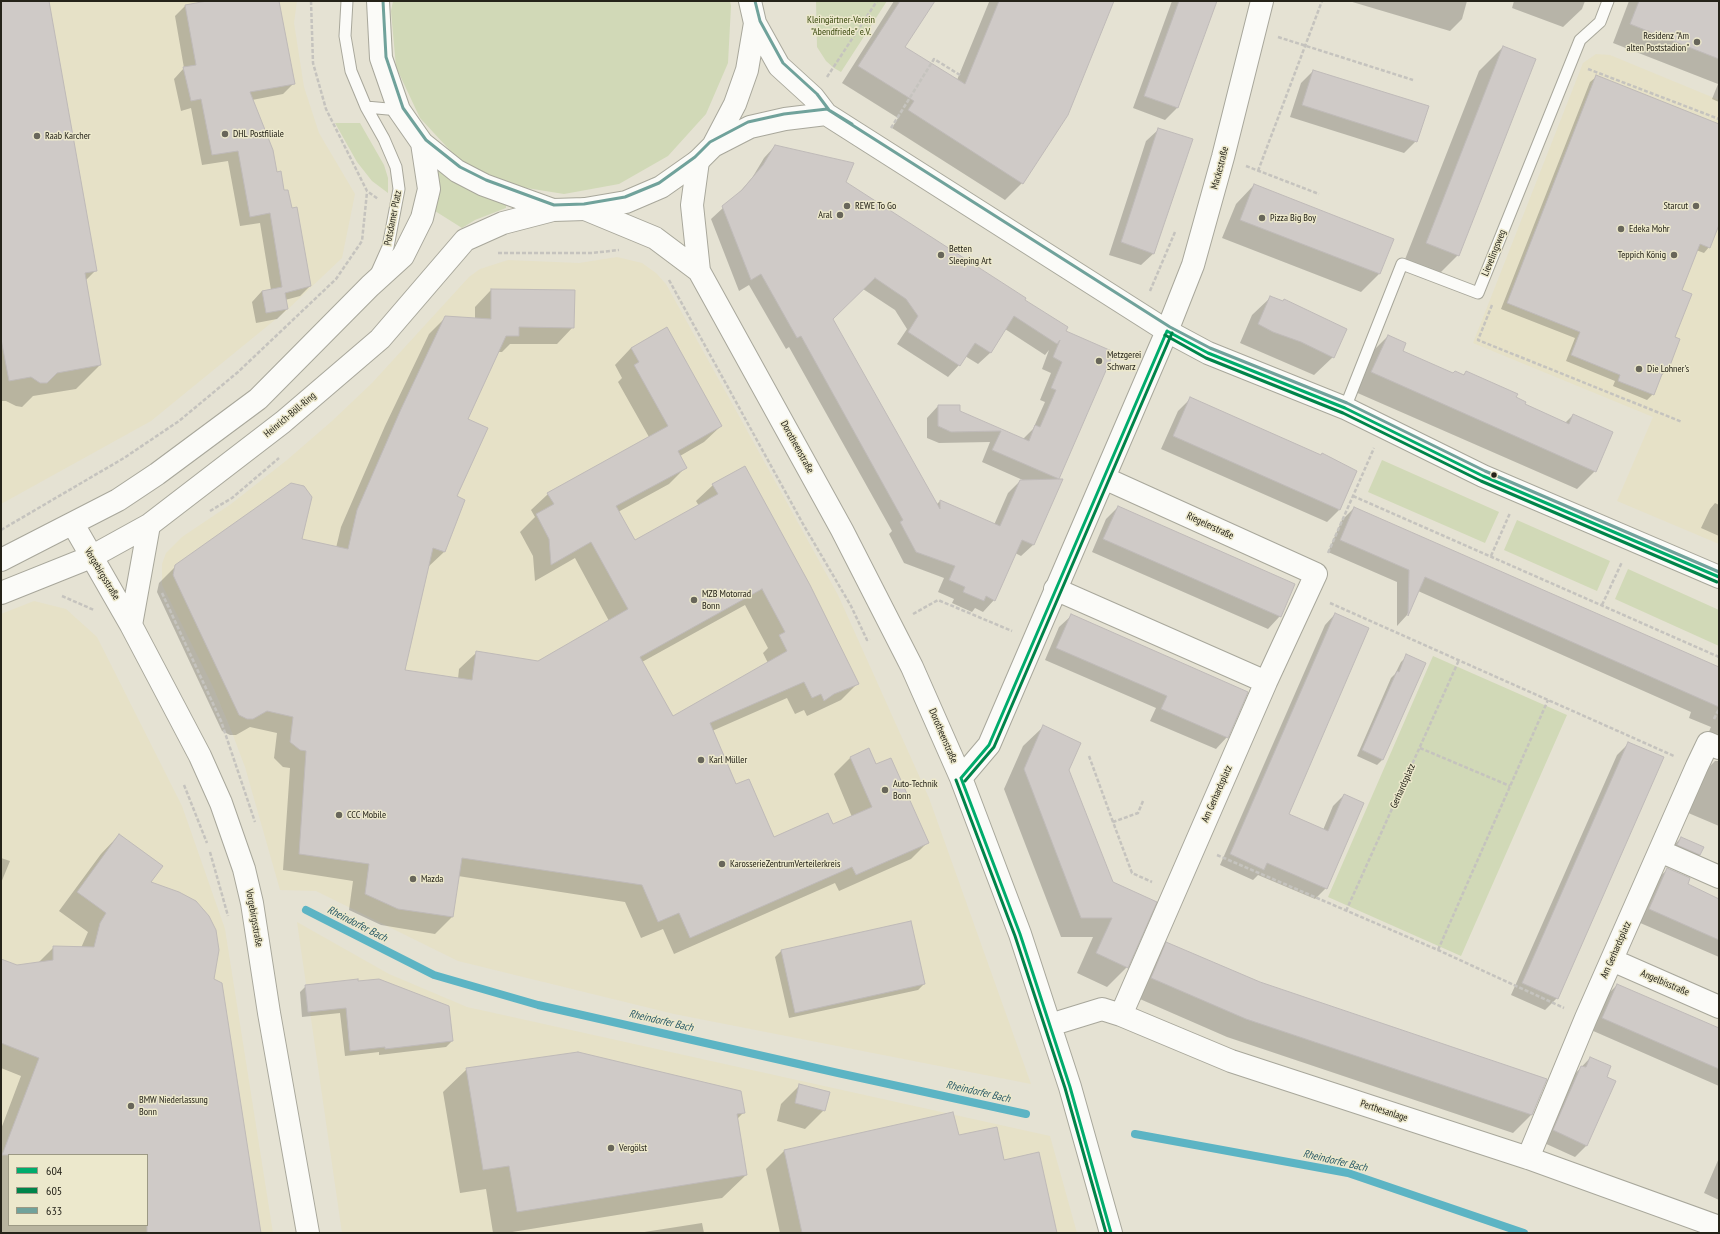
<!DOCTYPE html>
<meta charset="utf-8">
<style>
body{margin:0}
#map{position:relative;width:1720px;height:1234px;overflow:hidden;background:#e5e2d3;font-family:"PT Sans Narrow",sans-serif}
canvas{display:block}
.frame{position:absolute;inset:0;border:2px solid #252319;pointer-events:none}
.legend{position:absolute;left:8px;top:1154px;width:140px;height:72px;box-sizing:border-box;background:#ece8cc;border:1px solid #9c9984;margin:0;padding:5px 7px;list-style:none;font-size:12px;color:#252319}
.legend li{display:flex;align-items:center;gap:8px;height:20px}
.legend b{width:20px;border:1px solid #9c9984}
</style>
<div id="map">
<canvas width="1720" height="1234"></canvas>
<div class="frame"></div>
<ul class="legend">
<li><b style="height:5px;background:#00ac6c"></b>604</li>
<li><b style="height:5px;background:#00844a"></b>605</li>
<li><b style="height:5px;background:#70a29b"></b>633</li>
</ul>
</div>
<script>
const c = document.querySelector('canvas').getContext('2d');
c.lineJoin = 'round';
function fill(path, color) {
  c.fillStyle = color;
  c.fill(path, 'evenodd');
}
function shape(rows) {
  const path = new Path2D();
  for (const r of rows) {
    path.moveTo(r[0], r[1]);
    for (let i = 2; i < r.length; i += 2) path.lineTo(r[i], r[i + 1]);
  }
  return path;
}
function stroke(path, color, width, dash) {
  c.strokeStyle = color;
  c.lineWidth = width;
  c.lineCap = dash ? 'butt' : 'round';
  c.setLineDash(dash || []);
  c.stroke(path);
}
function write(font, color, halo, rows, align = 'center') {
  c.font = font + ' "PT Sans Narrow",sans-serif';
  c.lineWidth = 3;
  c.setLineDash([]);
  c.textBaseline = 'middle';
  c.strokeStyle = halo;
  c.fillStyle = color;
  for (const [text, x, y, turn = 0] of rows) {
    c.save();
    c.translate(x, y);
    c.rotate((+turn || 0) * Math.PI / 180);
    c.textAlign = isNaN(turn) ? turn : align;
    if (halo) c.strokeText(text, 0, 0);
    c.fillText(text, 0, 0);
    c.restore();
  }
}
const built = shape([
 [1,1,297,1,294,23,304,87,319,133,355,194,342,258,287,310,151,421,1,504],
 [1596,54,1610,55,1719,100,1719,544,1617,501,1653,417,1473,343,1583,63],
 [617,257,642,263,656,273,666,284,838,595,929,798,1031,1084,674,1014,458,961,316,891,280,890,245,767,231,730,213,687,162,585,162,564,166,553,182,537,231,504,287,460,332,421,372,383,469,277,480,269,508,260,579,263],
 [34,601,66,609,97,637,182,806,225,929,273,1233,1,1233,1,614],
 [9,1155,147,1155,147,1225,9,1225],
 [297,922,389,974,467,1007,1050,1136,1077,1233,342,1233]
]);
const green = shape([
 [393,1,730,1,731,6,728,63,706,114,668,156,619,184,564,194,508,185,458,159,420,118,396,67,391,11],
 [816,1,887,1,841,72,834,68,826,61,817,47],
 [335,123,360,123,384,165,388,178,388,193,372,181,357,162],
 [439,170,506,203,506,208,475,220,462,228,435,211,436,172],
 [1382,460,1499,512,1485,543,1368,492],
 [1517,520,1610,561,1597,591,1504,550],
 [1628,569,1719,610,1719,646,1615,599],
 [1433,656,1567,715,1461,956,1328,897]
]);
const shadow = shape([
 [1,1,48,1,96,270,86,280,100,365,76,389,33,396,22,407,16,406,6,401,1,401],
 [212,1,278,1,293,84,283,94,252,100,283,191,310,286,300,296,285,300,287,309,277,319,256,323,252,302,262,291,271,290,260,223,240,226,228,161,202,165,191,108,181,111,174,79,184,68,175,16,185,6],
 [894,1,934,1,904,47,957,80,989,2,985,1,1113,1,1022,183,1005,200,892,128,898,118,842,83],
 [1172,1,1216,1,1177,108,1165,120,1133,108],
 [1349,1,1467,1,1462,19,1450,31],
 [1514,1,1585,1,1582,9,1563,27,1512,8],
 [1629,1,1719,1,1719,102,1712,99,1718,84,1613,43],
 [1503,47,1458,255,1434,279,1402,267,1479,71],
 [1313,71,1416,141,1404,153,1290,117,1301,83],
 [1596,77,1719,125,1719,222,1709,247,1704,253,1696,250,1681,290,1667,370,1661,376,1653,394,1647,400,1613,386,1615,381,1566,361,1575,338,1501,309,1590,82],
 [1159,129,1154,253,1141,265,1109,255,1146,141],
 [775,146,845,183,1024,300,1064,331,1113,353,1057,480,1061,480,1033,545,1021,556,1015,553,994,600,983,612,975,608,972,612,952,603,954,599,938,592,944,578,904,563,889,534,892,531,789,347,786,349,749,285,739,291,711,219,737,195,752,178,764,158],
 [863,289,895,310,907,329,897,344,948,377,959,365,965,356,978,364,990,353,1005,329,1045,355,1049,350,1042,369,1051,373,1040,400,1045,402,1033,429,1023,439,959,412,938,406,927,418,927,438,939,443,990,442,982,462,1025,481,1020,481,1008,493,994,525,940,501,936,505,832,319],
 [1254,185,1392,239,1379,274,1361,292,1222,238,1236,204],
 [491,290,573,327,557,344,510,344,502,352,497,352,466,419,456,497,464,500,444,552,427,568,404,671,458,679,459,669,476,653,538,662,609,621,575,558,535,581,533,556,520,532,535,517,531,510,548,494,649,437,618,382,622,378,615,365,631,348,666,328,721,426,704,442,680,456,686,467,669,484,618,512,635,541,699,506,696,501,713,485,857,684,841,700,807,716,804,710,795,714,787,698,712,731,736,785,774,838,833,826,852,817,834,774,850,758,869,750,876,765,927,843,911,859,839,891,835,883,674,954,663,929,641,938,625,902,458,876,452,917,435,934,381,925,349,910,353,881,283,870,290,768,283,767,274,758,277,733,250,727,236,735,230,735,222,731,157,592,159,583,176,566,301,540,336,548,341,527,385,426,429,334,446,317,475,319,475,307],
 [745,605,768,648,763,653,768,663,673,717,642,662],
 [1271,297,1333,357,1314,375,1240,343,1252,315],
 [1388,336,1401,351,1453,374,1463,375,1466,372,1524,405,1565,423,1573,415,1595,471,1577,489,1353,391,1370,354],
 [1190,399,1339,510,1327,522,1161,449,1178,411],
 [1715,503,1719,505,1719,536,1701,528,1710,509],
 [1118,507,1280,616,1268,629,1092,552,1106,519],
 [1354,508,1719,669,1719,758,1703,745,1711,727,1689,718,1691,712,1418,591,1407,615,1397,626,1397,582,1328,552,1342,520],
 [1335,614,1288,815,1323,830,1333,806,1344,795,1326,888,1315,899,1258,875,1253,880,1220,865,1325,625],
 [1071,616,1227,737,1216,749,1150,721,1156,708,1045,660,1059,627],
 [1407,656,1383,759,1377,765,1357,756,1391,678,1395,674,1401,662],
 [1043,727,1068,770,1127,967,1107,987,1077,973,1093,937,1061,937,1004,789,1023,746],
 [1629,743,1557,998,1545,1010,1511,995,1617,755],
 [1715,761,1719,761,1719,826,1686,812,1703,773],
 [119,835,213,980,260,1233,1,1233,1,1129,21,1076,1,1068,1,960,17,966,38,963,54,947,81,948,88,932,59,911,101,854],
 [9,1155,147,1155,147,1225,9,1225],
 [1681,838,1700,855,1694,860,1672,851,1675,844],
 [1,858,10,861,1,883],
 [1668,869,1686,885,1719,899,1719,957,1638,922,1655,881],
 [910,922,924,984,918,990,789,1018,775,957,781,951],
 [1167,943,1260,983,1546,1079,1531,1115,1513,1133,1227,1037,1133,996,1148,961],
 [357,983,452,1041,446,1047,379,1055,379,1052,345,1056,340,1013,302,1017,300,992,306,986],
 [1617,985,1719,1029,1719,1086,1591,1030,1605,997],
 [1590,1058,1587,1145,1575,1157,1542,1142,1570,1079],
 [467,1069,744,1112,737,1119,746,1175,722,1198,506,1233,493,1233,486,1189,460,1193,443,1092],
 [800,1085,824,1110,805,1129,777,1121,781,1104],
 [958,1136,1003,1161,1056,1233,780,1233,766,1169,784,1151],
 [1719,1158,1719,1200,1704,1193],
 [702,1223,704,1233,638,1233]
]);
const stream = shape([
 [306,910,434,975,538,1005,838,1073,1026,1114],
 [1135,1134,1348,1173,1524,1233]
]);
const building = shape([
 [1,1,49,1,97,271,85,273,101,365,57,373,47,383,40,383,31,377,9,381,1,339,1,1],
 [207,1,279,1,295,84,250,92,273,150,277,172,281,171,284,190,288,190,292,208,297,207,311,286,285,293,288,309,266,313,262,291,282,287,270,213,250,217,238,151,212,155,201,99,191,101,183,67,196,65,185,5,207,1],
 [900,1,935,1,905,47,965,84,999,1,1114,1,1068,115,1023,184,908,110,914,101,858,66,900,1],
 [1179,1,1217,1,1178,108,1144,96,1179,1],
 [1639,1,1719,1,1719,59,1630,24,1639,1],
 [1503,46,1536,59,1459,256,1426,243,1503,46],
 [1313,70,1429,106,1417,142,1302,105,1313,70],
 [1596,75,1719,124,1719,225,1710,248,1700,244,1682,290,1692,294,1675,337,1680,339,1668,371,1664,369,1654,395,1618,381,1620,375,1571,355,1580,332,1507,303,1596,75],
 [1158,128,1193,139,1154,254,1121,242,1158,128],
 [775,145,854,163,846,182,1026,298,1025,300,1068,327,1066,331,1114,352,1059,479,1063,479,1034,545,1022,540,995,601,986,596,984,601,963,592,965,587,949,580,955,566,916,552,900,522,903,520,801,336,797,338,761,274,751,280,722,206,742,190,763,165,775,145],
 [875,278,906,299,918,316,908,332,960,366,975,343,991,353,1014,316,1057,344,1060,340,1053,357,1062,362,1051,388,1056,390,1040,427,1035,425,1029,441,960,411,960,405,938,405,938,426,951,432,1001,431,992,450,1059,479,1020,480,1000,526,940,500,940,509,833,319,875,278],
 [1254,184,1394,239,1380,274,1240,220,1254,184],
 [491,289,575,290,574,328,519,327,519,336,506,336,468,419,488,428,457,496,465,500,445,552,433,548,405,670,472,680,476,651,538,661,628,609,591,542,551,565,549,539,536,514,554,504,547,493,668,426,634,365,639,362,631,348,667,327,722,426,678,451,687,468,616,506,635,540,718,494,712,484,745,466,810,585,859,684,834,694,824,701,821,694,812,698,804,682,710,723,736,784,749,779,774,837,828,813,833,824,872,807,850,757,869,748,876,764,891,758,929,843,856,875,852,867,690,938,679,913,658,922,642,885,462,858,453,917,398,909,365,894,369,864,299,854,306,751,300,750,290,742,293,717,267,711,253,719,247,719,239,715,173,575,175,565,291,483,304,486,312,497,302,539,348,549,357,510,401,409,445,316,491,319,491,289],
 [762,589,785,632,779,635,787,651,673,716,640,657,762,589],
 [1270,296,1283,301,1284,299,1347,329,1334,358,1301,342,1273,332,1258,324,1270,296],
 [1388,335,1406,343,1403,351,1453,373,1455,371,1464,375,1466,371,1518,394,1516,397,1526,402,1525,404,1569,424,1573,414,1613,432,1596,472,1371,372,1388,335],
 [1190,397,1321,455,1322,453,1357,471,1340,510,1173,436,1190,397],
 [1118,506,1295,584,1281,617,1103,539,1118,506],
 [1354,507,1719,667,1719,707,1425,577,1408,616,1409,570,1340,540,1354,507],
 [1335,613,1369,628,1289,814,1328,831,1344,794,1364,803,1327,889,1267,863,1264,870,1230,854,1335,613],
 [1071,614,1248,692,1228,738,1161,709,1167,696,1056,648,1071,614],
 [1406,654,1426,663,1383,760,1362,750,1397,671,1399,672,1406,654],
 [1043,725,1081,743,1069,770,1113,882,1157,902,1128,968,1096,953,1112,918,1081,918,1024,769,1043,725],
 [1628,742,1664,757,1558,999,1522,983,1628,742],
 [119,834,163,866,151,882,179,892,196,901,209,916,216,930,219,950,214,979,222,983,261,1233,147,1233,147,1155,2,1155,39,1058,1,1043,1,959,17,965,53,960,53,946,94,947,100,923,106,913,77,892,119,834],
 [1681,837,1704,847,1700,855,1677,845,1681,837],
 [1667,868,1690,878,1688,884,1719,899,1719,940,1649,909,1667,868],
 [911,921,925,984,795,1013,781,950,911,921],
 [1166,942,1260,982,1547,1079,1532,1115,1246,1019,1151,978,1166,942],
 [358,979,358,981,379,979,449,1006,453,1041,385,1049,385,1047,350,1051,346,1008,308,1012,305,985,358,979],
 [1617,984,1719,1028,1719,1069,1602,1018,1617,984],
 [578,1052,741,1091,745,1113,737,1114,747,1175,517,1212,509,1166,483,1170,466,1068,578,1052],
 [1590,1057,1611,1066,1607,1077,1616,1081,1587,1146,1553,1130,1581,1066,1586,1067,1590,1057],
 [799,1084,830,1092,825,1111,795,1103,799,1084],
 [953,1112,959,1135,997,1127,1004,1160,1039,1152,1057,1233,802,1233,784,1150,953,1112]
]);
const path = shape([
 [311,1,313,63,326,109,367,191,378,199],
 [1278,37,1413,80],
 [1588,69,1719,119],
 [827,77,877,1],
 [891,128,934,59,960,75],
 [1246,166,1319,194],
 [1258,171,1322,1],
 [498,253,592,253,619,250],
 [669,280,803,524,851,606,867,640,870,639],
 [1150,291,1175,232],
 [1492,305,1478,340,1682,422],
 [1353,496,1719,657],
 [210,511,232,498,279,458],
 [1,530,124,458,179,421,238,372,336,279,362,241,367,192],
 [1328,553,1374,448],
 [1491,556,1510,513],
 [162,593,221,721,255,822],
 [62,596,94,610],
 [1330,603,1674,756],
 [1602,605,1622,562],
 [913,614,938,600,1012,631],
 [1714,719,1719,709],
 [1420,748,1510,786],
 [1089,756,1113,822],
 [184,785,207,843],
 [1143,801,1138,813,1113,822,1132,873,1152,882],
 [210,852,228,916],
 [1217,855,1438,950,1564,1008],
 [1346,911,1459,660],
 [1438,950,1548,700]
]);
const lane = shape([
 [347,1,345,36,351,71,366,107,384,139,396,167,399,189,388,247,376,274],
 [366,107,399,110],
 [1345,408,1402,264,1478,293,1580,40,1600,22,1608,1]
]);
const street = shape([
 [698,161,692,205,699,271,842,530,912,667,961,778,1020,934,1070,1087,1111,1233],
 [585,209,655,238,699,271],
 [1104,478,1316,574,1266,682,1121,1015],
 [1055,589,1266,682],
 [961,778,989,745,1167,331,1193,265,1223,157,1262,1],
 [1660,851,1719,877],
 [1612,960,1719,1007],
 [1050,1025,1102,1009,1121,1015,1231,1061,1528,1158,1719,1227],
 [1528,1158,1586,1018,1697,766,1708,743,1719,748]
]);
const secondary = shape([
 [378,1,381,58,399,110,422,143,457,171,484,185,553,210,585,209,626,202,661,187,698,161,713,146,735,104,747,70,755,23,750,1],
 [755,23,779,66,813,97,826,114,1167,331,1208,353,1345,408,1483,476,1719,577],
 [713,146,750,127,785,119,826,114],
 [73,524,131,625,200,756,221,803,244,869,252,903,269,1013,308,1233],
 [1,560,118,500,157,474,258,399,370,286,403,256,422,218,429,189,422,143],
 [1,593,91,557,149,525,283,422,380,339,465,240,503,223,553,210],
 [131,625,149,525]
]);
const bus1 = shape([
 [1167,331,1208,353,1345,408,1483,476,1719,577],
 [961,778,989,745,1167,331],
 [961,778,1020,934,1070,1087,1111,1233]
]);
const bus2 = shape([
 [1165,335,1206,358,1343,413,1481,481,1717,582],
 [956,780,1015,936,1065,1088,1106,1233],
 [965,781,994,747,1172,333]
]);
const bus3 = shape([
 [383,1,386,57,403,108,426,140,460,167,486,180,554,205,584,204,625,197,659,183,695,157,710,142,748,122,784,114,827,109,1170,327,1210,348,1347,403,1485,471,1719,572],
 [755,1,760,21,783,63,817,94,829,110,852,124]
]);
const markers = [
 [1697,42,4,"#68665a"],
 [225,134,4,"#68665a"],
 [37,136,4,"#68665a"],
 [847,206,4,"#68665a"],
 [1696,206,4,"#68665a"],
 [840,215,4,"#68665a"],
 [1262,218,4,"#68665a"],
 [1621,229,4,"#68665a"],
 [941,255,4,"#68665a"],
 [1674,255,4,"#68665a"],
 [1099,361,4,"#68665a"],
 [1639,369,4,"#68665a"],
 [1494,475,3.5,"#252319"],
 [694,600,4,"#68665a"],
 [701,760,4,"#68665a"],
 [885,790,4,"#68665a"],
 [339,815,4,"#68665a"],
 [722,864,4,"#68665a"],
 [413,879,4,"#68665a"],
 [131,1106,4,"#68665a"],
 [611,1148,4,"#68665a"]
];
const parkNames = [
 ["Kleingärtner-Verein",841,20],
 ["\"Abendfriede\" e.V.",841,32]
];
const poiNames = [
 ["Residenz \"Am",1689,36,"right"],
 ["alten Poststadion\"",1689,48,"right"],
 ["DHL Postfiliale",233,134],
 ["Raab Karcher",45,136],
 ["REWE To Go",855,206],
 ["Starcut",1688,206,"right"],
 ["Aral",832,215,"right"],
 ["Pizza Big Boy",1270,218],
 ["Edeka Mohr",1629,229],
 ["Betten",949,249],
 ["Sleeping Art",949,261],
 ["Teppich König",1666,255,"right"],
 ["Metzgerei",1107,355],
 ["Schwarz",1107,367],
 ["Die Lohner's",1647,369],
 ["MZB Motorrad",702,594],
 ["Bonn",702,606],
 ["Karl Müller",709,760],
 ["Auto-Technik",893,784],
 ["Bonn",893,796],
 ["CCC Mobile",347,815],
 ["KarosserieZentrumVerteilerkreis",730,864],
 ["Mazda",421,879],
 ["BMW Niederlassung",139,1100],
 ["Bonn",139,1112],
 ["Vergölst",619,1148]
];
const streetNames = [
 ["Mackestraße",1220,168,-75],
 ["Potsdamer Platz",393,218,-79],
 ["Lievelingsweg",1494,253,-68],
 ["Heinrich-Böll-Ring",290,415,-40],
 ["Dorotheenstraße",797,447,61],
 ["Riegelerstraße",1210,526,25],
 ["Vorgebirgsstraße",102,574,59],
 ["Dorotheenstraße",943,736,67],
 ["Gerhardsplatz",1403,786,-66],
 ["Am Gerhardsplatz",1217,794,-66],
 ["Vorgebirgsstraße",254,918,80],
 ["Am Gerhardsplatz",1616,950,-66],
 ["Angelbisstraße",1665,983,23],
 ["Perthesanlage",1384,1111,18]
];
const waterNames = [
 ["Rheindorfer Bach",357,924,27],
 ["Rheindorfer Bach",661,1021,13],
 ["Rheindorfer Bach",978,1092,13],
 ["Rheindorfer Bach",1335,1161,13]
];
fill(built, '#e6e1c7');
fill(green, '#d1d9b7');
fill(shadow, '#0003');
stroke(stream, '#5cb4c4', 8);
fill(building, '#cfcac7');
stroke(building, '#bfbab8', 1);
stroke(lane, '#a8a79b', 13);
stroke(street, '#a8a79b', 24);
stroke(secondary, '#a8a79b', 24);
stroke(path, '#c5c3be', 2.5, [4, 2]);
stroke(lane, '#fbfbf8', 11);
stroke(street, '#fbfbf8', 22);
stroke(secondary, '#fbfbf8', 22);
stroke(bus1, '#00ac6c', 3);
stroke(bus2, '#00844a', 3);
stroke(bus3, '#70a29b', 3);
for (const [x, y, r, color] of markers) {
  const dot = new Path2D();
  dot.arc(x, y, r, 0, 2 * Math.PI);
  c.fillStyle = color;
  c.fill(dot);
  stroke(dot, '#ece8cc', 1.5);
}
write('10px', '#3a490e', '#ece8cc', parkNames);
write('10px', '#252319', '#ece8cc', poiNames, 'left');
write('10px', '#252319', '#ece8cc', streetNames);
write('italic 11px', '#2b5b68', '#ece8cc', waterNames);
</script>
